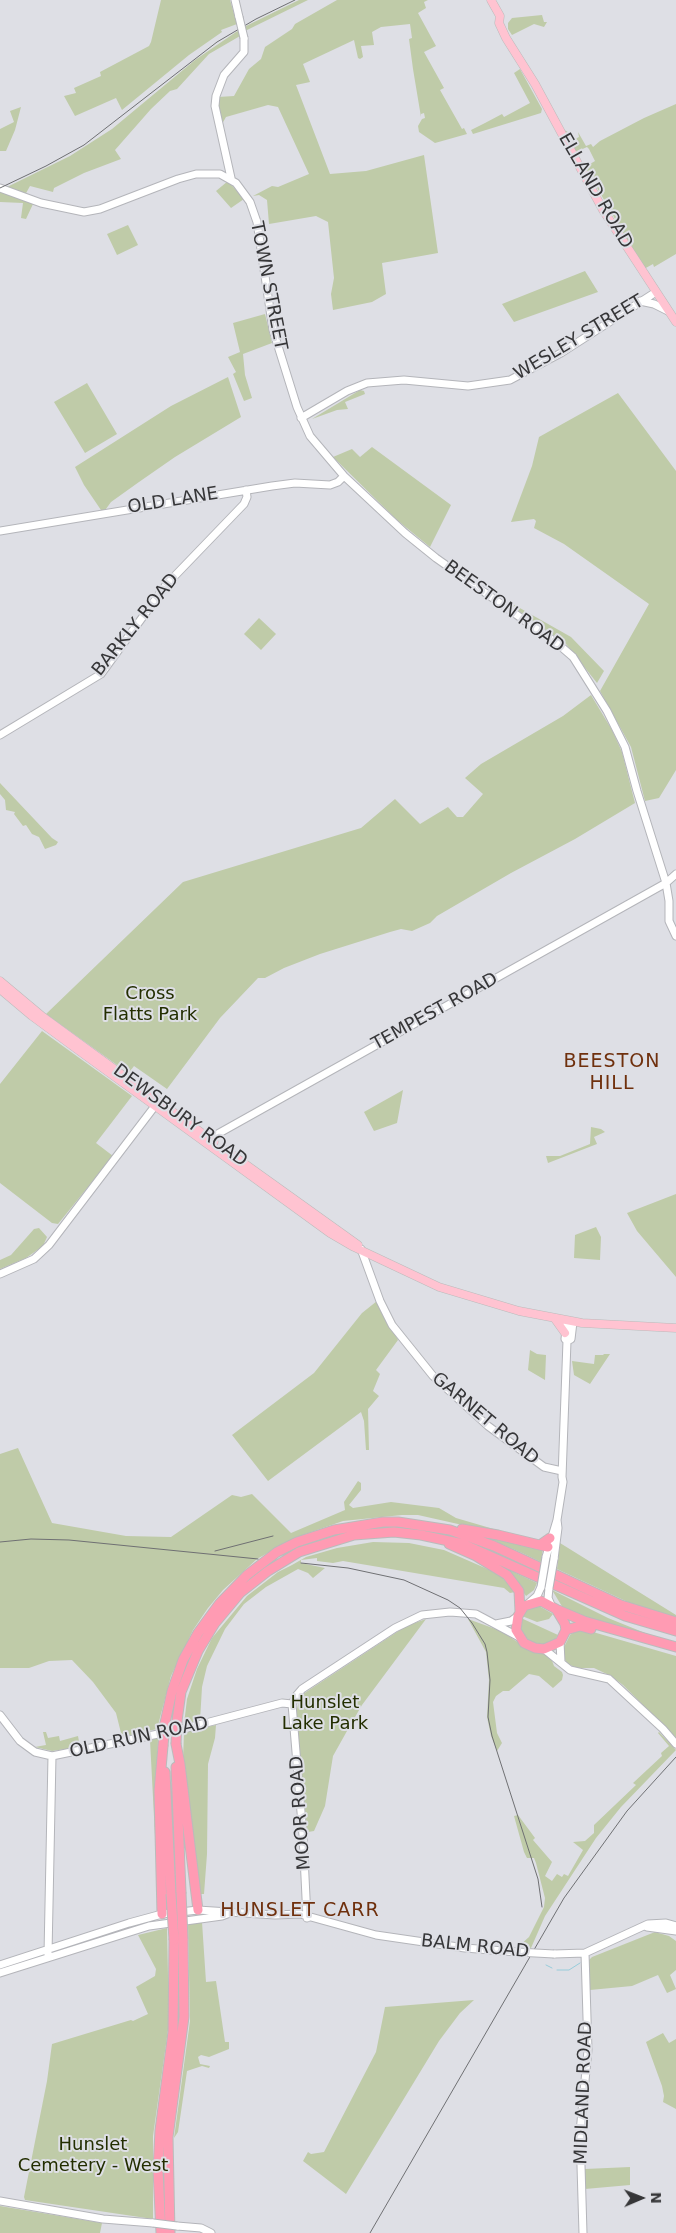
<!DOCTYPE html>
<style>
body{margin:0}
#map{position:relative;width:676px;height:2233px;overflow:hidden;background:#dedfe5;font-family:"DejaVu Sans",sans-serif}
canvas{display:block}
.north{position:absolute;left:616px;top:2173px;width:50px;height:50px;-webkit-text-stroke:4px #dedfe5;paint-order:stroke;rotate:89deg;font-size:14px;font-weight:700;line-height:20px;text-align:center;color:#363638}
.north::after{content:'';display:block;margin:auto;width:18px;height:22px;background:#363638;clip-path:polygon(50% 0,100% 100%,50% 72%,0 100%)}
</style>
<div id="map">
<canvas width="676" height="2233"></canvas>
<div class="north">N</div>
</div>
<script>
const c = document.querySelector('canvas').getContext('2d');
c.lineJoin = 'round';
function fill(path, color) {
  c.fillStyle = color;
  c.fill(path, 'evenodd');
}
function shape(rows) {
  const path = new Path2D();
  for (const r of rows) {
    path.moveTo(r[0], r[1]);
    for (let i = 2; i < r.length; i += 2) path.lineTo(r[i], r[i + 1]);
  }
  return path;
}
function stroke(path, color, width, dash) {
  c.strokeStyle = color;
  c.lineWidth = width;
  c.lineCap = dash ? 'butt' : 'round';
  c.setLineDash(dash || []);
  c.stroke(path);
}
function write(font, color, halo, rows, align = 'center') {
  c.font = font + ' "DejaVu Sans",sans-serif';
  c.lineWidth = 4;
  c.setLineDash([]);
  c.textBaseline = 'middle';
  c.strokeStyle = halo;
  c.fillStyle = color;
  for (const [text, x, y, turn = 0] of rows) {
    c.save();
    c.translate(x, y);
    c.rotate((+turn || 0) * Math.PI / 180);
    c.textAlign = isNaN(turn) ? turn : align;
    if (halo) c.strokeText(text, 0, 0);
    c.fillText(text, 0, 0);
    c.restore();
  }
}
const green = shape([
 [161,0,230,0,237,24,221,30,222,32,189,55,122,110,116,98,75,116,64,96,76,93,74,88,101,76,100,72,149,46,151,42],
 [299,0,308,0,245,31,244,27],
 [337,0,428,0,424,2,426,8,418,13,436,46,424,52,444,88,440,90,462,129,464,128,467,134,435,143,419,132,418,126,422,119,425,118,424,113,421,114,421,117,413,69,409,39,412,38,410,24,381,27,372,32,374,45,361,46,363,57,360,59,358,58,354,40,303,64,310,82,296,85,330,174,366,171,424,155,438,253,382,263,386,294,372,302,333,310,331,294,334,278,328,222,316,216,269,224,267,200,259,195,253,196,272,186,278,187,309,174,278,107,268,105,226,117,222,124,218,112,218,97,234,96,249,69,261,59,265,47,292,29,295,24],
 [542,15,544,22,547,22,544,27,534,24,512,35,508,29,508,23,512,18],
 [239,30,240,36,209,54,177,89,170,91,151,109,115,150,121,159,84,173,54,188,53,192,30,186,25,195,5,188,70,156,112,129,195,60],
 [520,69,542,109,541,113,473,134,471,130,485,123,502,114,504,117,530,103,514,73],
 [676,104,676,254,654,267,653,264,644,269,585,167,595,161,589,149,587,147,576,152,564,130,570,133,573,140,579,137,578,132,586,146,591,144,593,147,600,141,644,118],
 [21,107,15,130,6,151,0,151,0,129,14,122,10,111],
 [228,181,244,199,231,208,216,191],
 [0,192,33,204,26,219,21,218,23,203,0,202],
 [128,225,138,245,117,255,107,234],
 [585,271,598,292,514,322,502,304],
 [265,314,272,343,243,354,245,375,252,398,244,401,233,374,236,372,228,357,240,352,233,323],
 [228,377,241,417,175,457,139,482,111,502,103,513,84,485,75,467,171,406],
 [87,383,117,434,85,453,54,402],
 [360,390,364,391,365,394,345,402,348,409,337,410,312,419],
 [618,393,676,471,676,770,659,798,645,801,631,747,600,691,649,604,564,544,534,528,536,521,534,519,511,522,532,466,539,437],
 [372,447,451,505,430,547,397,520,333,457,352,449,360,457],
 [511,603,571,637,604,671,597,683,566,644,510,605],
 [259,618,276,634,261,650,244,634],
 [591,695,612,730,622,752,635,803,575,839,511,873,437,916,430,923,412,931,401,929,390,932,320,954,284,968,265,978,258,978,220,1018,167,1089,134,1066,128,1074,121,1066,117,1065,46,1014,183,882,361,828,395,799,420,824,448,807,457,817,463,817,483,794,465,778,481,764,563,716],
 [0,783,52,838,58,842,56,845,45,849,39,837,32,834,26,825,23,826,14,814,15,812,6,810,5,800,0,794],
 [42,1031,132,1096,96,1143,113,1156,58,1224,52,1223,0,1183,0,1084],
 [403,1090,397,1123,374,1131,364,1112],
 [591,1127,601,1129,605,1132,594,1137,597,1144,548,1163,546,1156,560,1156,590,1144],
 [676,1194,676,1277,637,1231,627,1213],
 [596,1227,601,1237,600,1260,574,1258,575,1235],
 [39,1228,47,1237,43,1246,26,1258,0,1269,0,1260,11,1255,34,1229],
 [377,1301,398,1340,376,1370,380,1374,373,1391,379,1396,368,1409,369,1450,366,1450,364,1421,361,1412,268,1481,232,1435,314,1373,362,1313],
 [530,1350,537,1354,546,1355,545,1380,528,1370],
 [604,1354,610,1354,590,1384,574,1375,572,1361,594,1364,595,1355,603,1355],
 [18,1448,52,1523,126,1536,171,1537,232,1495,241,1497,252,1494,291,1533,345,1510,344,1502,358,1481,361,1483,361,1490,349,1505,353,1508,391,1502,439,1508,456,1518,538,1542,418,1515,402,1515,343,1521,294,1538,257,1559,223,1590,208,1608,193,1630,171,1676,157,1729,122,1737,116,1713,93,1682,72,1660,49,1661,29,1668,0,1668,0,1454],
 [481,1535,543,1549,541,1562,522,1553],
 [373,1542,409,1543,444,1550,492,1571,502,1577,515,1592,510,1593,504,1588,343,1561,333,1563,317,1561,317,1558,301,1560,301,1563,325,1568,313,1578,308,1573,298,1569,266,1587,244,1604,225,1629,207,1666,202,1687,200,1721,184,1724,187,1699,197,1669,212,1638,247,1596,278,1572,292,1565,306,1557,337,1548],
 [560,1543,676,1615,676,1617,632,1604,557,1569],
 [473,1553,537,1583,534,1590,526,1596,516,1581],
 [552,1590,608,1618,655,1637,578,1616,563,1608],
 [539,1606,553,1614,549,1619,537,1622,522,1616,529,1608],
 [521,1618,558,1635,553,1642,545,1645,535,1644,525,1637,521,1630],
 [426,1619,362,1705,347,1731,333,1756,325,1806,314,1831,308,1832,307,1831,296,1713,300,1696,406,1626],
 [468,1619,501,1631,531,1651,545,1654,551,1658,554,1666,562,1672,563,1675,562,1680,553,1688,539,1676,529,1674,509,1691,503,1691,496,1696,493,1702,497,1733,502,1743,497,1751,491,1736,487,1717,489,1680,486,1652],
 [578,1630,586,1630,676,1656,676,1738,623,1685,611,1676,594,1668,577,1668,566,1663,563,1651,564,1647,570,1635],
 [216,1725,215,1738,208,1764,207,1854,204,1894,199,1894,183,1761,184,1732],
 [43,1732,46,1732,48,1738,59,1736,60,1741,78,1736,80,1747,52,1751,35,1747,46,1745],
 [659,1732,676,1750,621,1807,596,1838,545,1916,531,1948,519,1946,529,1937,544,1907,545,1898,536,1863,534,1858,527,1858,524,1852,514,1816,518,1815,535,1838,533,1840,552,1862,545,1876,552,1881,557,1874,562,1877,564,1874,568,1876,583,1850,573,1842,585,1841,594,1833,594,1825,636,1785,633,1783,662,1756,661,1753,669,1746,658,1733],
 [158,1738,157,1780,158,1878,156,1878,156,1855,150,1740],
 [202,1922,206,1982,216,1981,225,2042,229,2042,229,2049,209,2057,201,2055,198,2057,200,2064,210,2066,209,2068,202,2066,187,2071,178,2132,174,2138,190,2021,188,1924],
 [167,1928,169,2023,153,2136,153,2219,25,2200,24,2197,47,2081,52,2044,131,2020,133,2021,148,2014,136,1987,155,1976,156,1969,138,1935],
 [655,1932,669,1936,676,1941,676,1970,670,1975,676,1989,667,1993,658,1975,632,1986,590,1990,589,1960,592,1957],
 [474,2000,460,2013,439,2041,346,2194,303,2161,308,2152,311,2154,324,2152,376,2052,385,2007],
 [663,2033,669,2043,676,2039,676,2109,663,2102,664,2096,662,2086,646,2042],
 [630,2167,630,2185,585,2189,585,2169],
 [0,2206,102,2223,100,2233,0,2233]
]);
const stream = shape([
 [546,1965,552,1968],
 [557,1970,569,1970,580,1963]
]);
const secondary = shape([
 [235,0,239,17],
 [231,178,215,106,216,96,224,75,244,52,244,38],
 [0,188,41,203,84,212,100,209,178,179,196,174,220,174,236,183,250,202,257,222,273,330,297,407,310,436,344,476,405,533,436,558,558,644,573,657,607,711,625,747,637,791,666,883,669,901,669,921,676,936],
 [640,301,654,304,668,311],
 [301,418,347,391,367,383,404,380,468,386,510,380,561,353,656,292],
 [0,531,272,486,295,483,330,485,338,482,344,476],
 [0,735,101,674,166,585,244,504,247,497,246,490],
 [205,1141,666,883,676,874],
 [361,1249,380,1301,392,1325,433,1376,488,1426,544,1467,562,1471],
 [0,1274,34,1259,49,1245,158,1102],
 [567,1341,571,1339,573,1322],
 [546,1557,557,1520,563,1482,562,1477,567,1341,565,1339,567,1321],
 [554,1559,558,1528,557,1520],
 [549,1588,548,1598,551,1605],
 [529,1603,537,1596,541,1587],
 [496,1624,511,1621,518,1616],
 [560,1642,561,1662],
 [544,1649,570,1670,609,1679,663,1729,676,1744],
 [0,1715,20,1741,35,1752,52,1756,187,1728,282,1703,292,1704],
 [307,1918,303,1836,292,1704,296,1696,302,1689,395,1628,422,1615,450,1612,476,1614,519,1637],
 [647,1927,676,1931],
 [48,1954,52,1756],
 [554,1954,585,1953,648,1924,666,1923,676,1926],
 [0,1965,129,1923,162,1914,198,1910,275,1915,300,1914,376,1935,465,1948,517,1952],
 [0,1973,149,1926,222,1916,230,1913],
 [0,2201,103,2219,153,2223],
 [177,2226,201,2228,211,2233],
 [583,2233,580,2132,588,2050,585,1953]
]);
const primary = shape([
 [491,0,500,16,499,23,506,38,535,84,603,210,676,322],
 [0,981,43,1017,214,1142],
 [0,989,32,1016,85,1055,330,1233,354,1247,439,1287,519,1311,582,1323,676,1328],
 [224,1149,358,1245],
 [555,1319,565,1333]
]);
const highway = shape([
 [462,1529,498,1535,548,1547],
 [449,1544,476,1556,507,1575,519,1591,520,1612],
 [540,1545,550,1538],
 [541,1601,556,1609,565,1624,566,1630,560,1642,544,1649,535,1648,524,1643,516,1630,518,1616,524,1606,541,1601],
 [558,1610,584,1621,676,1647],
 [566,1630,580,1626,591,1629],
 [177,1721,181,1692,198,1651,215,1623,240,1593,268,1571,299,1552,354,1535,394,1532,421,1535,463,1544,625,1616,676,1631],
 [165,1723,172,1691,183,1660,198,1633,220,1603,247,1575,277,1552,297,1542,334,1530,383,1522,398,1522,450,1530,494,1546,621,1605,676,1622],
 [176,1744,180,1764,198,1910],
 [176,1767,181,1892],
 [165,1772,171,1894],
 [162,1914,159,1791,163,1746],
 [161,2233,158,2170,160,2130,173,2032,174,1940],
 [170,2233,168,2137,184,2017,183,1939]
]);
const rail = shape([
 [0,188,46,166,84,145,217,42,256,19,295,0],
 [0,1542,31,1539,69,1540,258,1559],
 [215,1551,273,1536],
 [301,1563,348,1568,404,1580,448,1600,460,1608,472,1623,485,1644,487,1652,490,1680,488,1717,492,1736,538,1879,542,1907],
 [370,2233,564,1898,627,1811,676,1757]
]);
const secondaryBridge = shape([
 [239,17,244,38],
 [541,1587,546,1557],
 [549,1588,554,1559],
 [517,1952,554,1954],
 [153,2223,177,2226]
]);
const highwayBridge = shape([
 [176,1744,177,1721],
 [163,1746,165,1723],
 [181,1892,183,1939],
 [171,1894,174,1940]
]);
const streetNames = [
 ["ELLAND ROAD",595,191,60],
 ["TOWN STREET",268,286,79],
 ["WESLEY STREET",579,338,-31],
 ["OLD LANE",173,501,-9],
 ["BEESTON ROAD",504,607,36],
 ["BARKLY ROAD",136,625,-51],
 ["TEMPEST ROAD",435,1012,-29],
 ["DEWSBURY ROAD",180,1116,36],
 ["GARNET ROAD",485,1419,40],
 ["OLD RUN ROAD",139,1738,-12],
 ["MOOR ROAD",301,1813,-94],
 ["BALM ROAD",475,1947,6],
 ["MIDLAND ROAD",584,2093,-88]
];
const parkNames = [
 ["Cross",150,994],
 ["Flatts Park",150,1015],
 ["Hunslet",325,1703],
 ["Lake Park",325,1724],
 ["Hunslet",93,2145],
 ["Cemetery - West",93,2166]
];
const neighbourhoodNames = [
 ["BEESTON",612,1062],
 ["HILL",612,1084],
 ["HUNSLET CARR",300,1911]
];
fill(green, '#bfcba8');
stroke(stream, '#97ccda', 1);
stroke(secondary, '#b4b5ba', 9);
stroke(primary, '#bbb', 9);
stroke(highway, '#bbb', 11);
stroke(secondary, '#fff', 7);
stroke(primary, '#ffc3d1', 8);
stroke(highway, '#ff9bb3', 9);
stroke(rail, '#6f7073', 1);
stroke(secondaryBridge, '#b4b5ba', 9, []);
stroke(highwayBridge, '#bbb', 11, []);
stroke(secondaryBridge, '#fff', 7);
stroke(highwayBridge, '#ff9bb3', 9);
write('18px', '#363638', '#dedfe5', streetNames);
write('18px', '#232e00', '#dedfe5', parkNames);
c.letterSpacing = '1px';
write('19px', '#6f300d', '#dedfe5', neighbourhoodNames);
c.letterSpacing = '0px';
</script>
